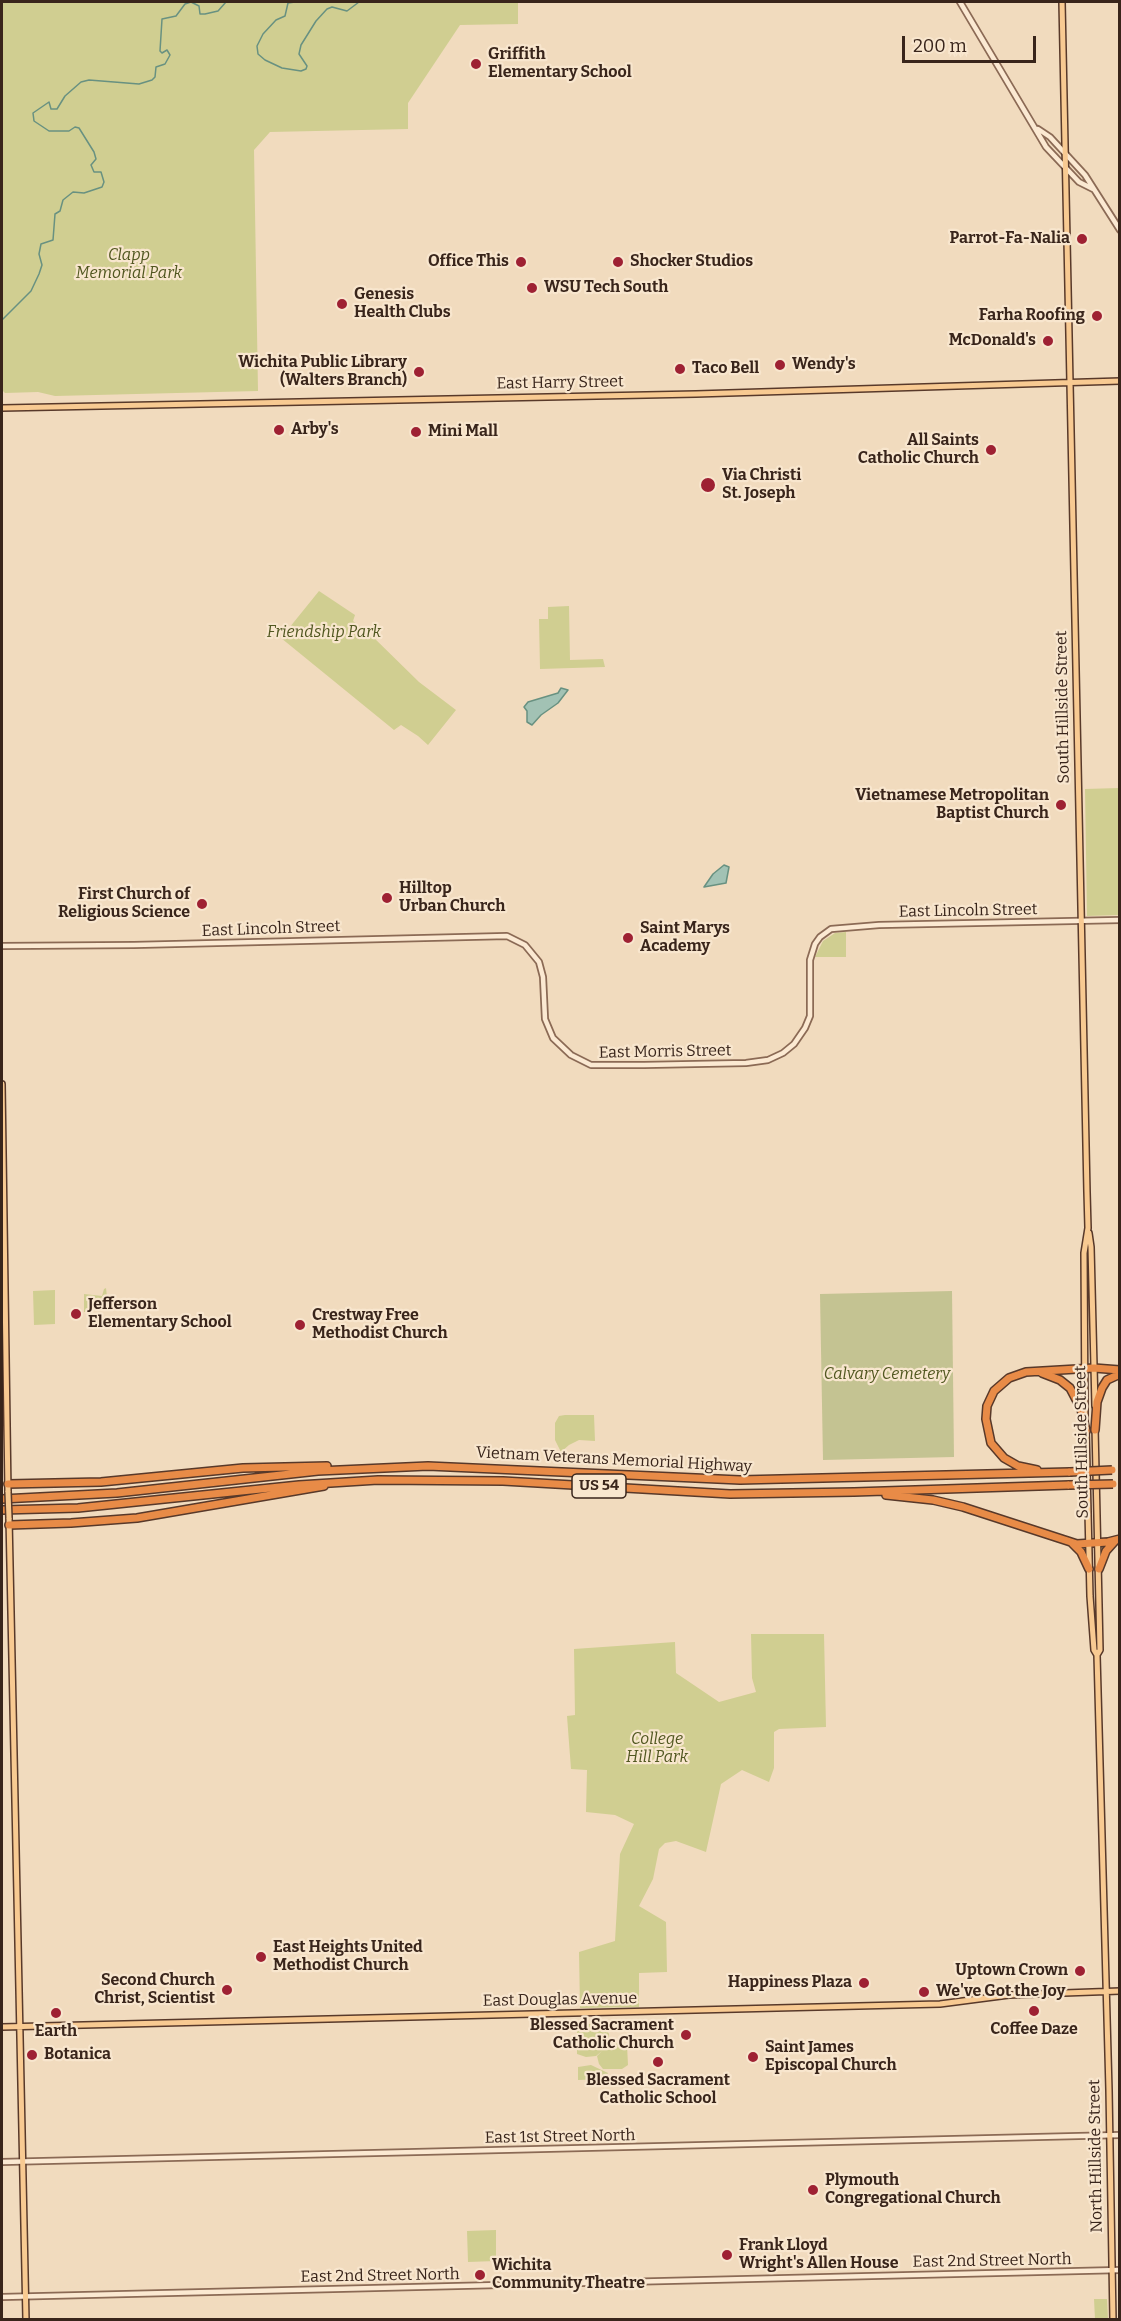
<!DOCTYPE html>
<style>
body{margin:0}
#map{position:relative;width:1121px;height:2321px;overflow:hidden;background:#f1dbbe;font-family:Bitter,serif}
canvas{display:block}
.frame{position:absolute;inset:0;border:3px solid #39251b;pointer-events:none}
.scale{position:absolute;left:902px;top:36px;width:134px;height:27px;box-sizing:border-box;border:3px solid #39251b;border-top:0;padding-left:8px;font-size:18px;line-height:21px;white-space:nowrap;color:#39251b;-webkit-text-stroke:4px #f8e6ce;paint-order:stroke}
</style>
<div id="map">
<canvas width="1121" height="2321"></canvas>
<div class="frame"></div>
<div class="scale">200 m</div>
</div>
<script>
const c = document.querySelector('canvas').getContext('2d');
c.lineJoin = 'round';
function fill(path, color) {
  c.fillStyle = color;
  c.fill(path, 'evenodd');
}
function shape(rows) {
  const path = new Path2D();
  for (const r of rows) {
    path.moveTo(r[0], r[1]);
    for (let i = 2; i < r.length; i += 2) path.lineTo(r[i], r[i + 1]);
  }
  return path;
}
function stroke(path, color, width, dash) {
  c.strokeStyle = color;
  c.lineWidth = width;
  c.lineCap = dash ? 'butt' : 'round';
  c.setLineDash(dash || []);
  c.stroke(path);
}
function write(font, color, halo, rows, align = 'center') {
  c.font = font + ' Bitter,serif';
  c.lineWidth = 4.5;
  c.setLineDash([]);
  c.textBaseline = 'middle';
  c.strokeStyle = halo;
  c.fillStyle = color;
  for (const [text, x, y, turn = 0] of rows) {
    c.save();
    c.translate(x, y);
    c.rotate((+turn || 0) * Math.PI / 180);
    c.textAlign = isNaN(turn) ? turn : align;
    if (halo) c.strokeText(text, 0, 0);
    c.fillText(text, 0, 0);
    c.restore();
  }
}
const green = shape([
 [2,2,518,2,518,24,460,25,408,103,408,129,270,132,254,150,258,391,55,396,38,392,5,393,2,390],
 [319,591,355,615,353,621,369,633,419,682,456,710,428,745,418,736,401,725,394,730,281,638],
 [569,606,570,660,603,659,605,667,540,669,539,619,548,619,548,607],
 [1119,788,1119,915,1087,916,1085,789],
 [846,932,846,957,815,957,823,941,835,933],
 [106,1288,108,1306,89,1306,89,1312,84,1312,84,1294,102,1296,104,1289],
 [55,1290,55,1324,34,1325,33,1291],
 [565,1415,594,1415,595,1441,579,1440,569,1445,561,1452,555,1440,555,1423,559,1416],
 [751,1634,824,1634,826,1727,779,1729,774,1732,774,1768,769,1782,742,1770,721,1784,706,1852,676,1841,665,1843,659,1849,653,1879,639,1906,666,1922,667,1972,639,1973,639,2007,580,2008,579,1952,615,1941,620,1854,634,1824,615,1815,586,1812,587,1770,571,1769,567,1716,575,1715,574,1649,675,1642,676,1673,719,1702,756,1692,752,1678],
 [581,2024,604,2024,609,2034,608,2045,618,2041,627,2045,628,2065,622,2069,603,2069,599,2064,597,2056,602,2051,596,2056,586,2057,577,2054,577,2028],
 [591,2065,608,2073,604,2079,578,2080,578,2067],
 [496,2230,496,2261,468,2262,467,2231],
 [1094,2299,1107,2299,1108,2319,1095,2319]
]);
const cemetery = shape([
 [952,1291,954,1457,823,1460,820,1294]
]);
const water = shape([
 [561,688,568,690,558,703,541,715,532,725,527,722,527,711,524,707,528,702,558,693,561,688],
 [724,865,729,867,726,883,704,887,713,874,724,865]
]);
const stream = shape([
 [295,2,288,3,285,16,276,20,263,34,257,46,258,54,265,60,282,68,301,71,306,69,307,66,299,54,301,45,316,21,327,9,332,7,347,11,359,2],
 [2,320,31,291,39,274,42,265,39,254,41,244,53,240,55,214,60,211,63,200,73,192,84,193,102,187,104,182,101,172,94,172,91,165,96,159,94,152,79,128,75,127,69,131,49,131,34,121,33,113,49,102,51,109,57,109,65,96,81,82,89,80,139,84,152,80,155,77,156,67,165,64,170,55,167,50,162,53,160,51,162,19,176,16,185,4,191,2,199,6,200,14,205,14,218,11,226,2]
]);
const minor = shape([
 [960,2,1046,147,1079,182,1093,189],
 [1038,129,1050,137,1085,175,1120,230],
 [2,946,134,945,507,936,525,945,539,962,543,977,545,1019,553,1038,571,1055,591,1065,644,1065,746,1063,768,1060,783,1053,794,1044,805,1028,810,1016,810,960,815,944,820,937,831,929,879,925,1120,920],
 [2,2162,1120,2135],
 [2,2297,1120,2270]
]);
const major = shape([
 [1062,2,1087,1192,1088,1228,1084,1253,1085,1419],
 [2,408,696,394,1120,381],
 [2,1084,8,1492],
 [1089,1233,1091,1247,1095,1406],
 [1095,1427,1100,1650,1097,1655],
 [1086,1428,1090,1596,1094,1650,1097,1655,1109,2090,1113,2320],
 [9,1518,26,2320],
 [2,2027,940,2004,1009,1995,1120,1991]
]);
const highway = shape([
 [1042,1373,1060,1380,1070,1388,1081,1409,1086,1431],
 [1095,1430,1097,1402,1102,1388,1107,1380,1120,1374],
 [1037,1470,1018,1466,1004,1458,991,1443,986,1419,987,1406,994,1391,1009,1378,1026,1372,1094,1368,1120,1370],
 [8,1484,101,1482,243,1468,327,1466],
 [886,1495,933,1500,963,1507,1077,1544,1108,1542,1120,1539],
 [2,1499,117,1493,318,1471,428,1466,740,1480,1070,1472],
 [2,1510,78,1508,299,1485,378,1480,503,1481,730,1494,854,1492,1069,1485],
 [9,1525,71,1523,137,1518,324,1486],
 [1072,1543,1081,1552,1089,1569],
 [1099,1569,1106,1551,1115,1541]
]);
const majorBridge = shape([
 [8,1492,9,1518]
]);
const highwayBridge = shape([
 [1070,1472,1112,1470],
 [1069,1485,1113,1484]
]);
const markers = [
 [476,64,6,"#9e2133"],
 [1082,239,6,"#9e2133"],
 [521,262,6,"#9e2133"],
 [618,262,6,"#9e2133"],
 [532,288,6,"#9e2133"],
 [342,304,6,"#9e2133"],
 [1097,316,6,"#9e2133"],
 [1048,341,6,"#9e2133"],
 [780,365,6,"#9e2133"],
 [680,369,6,"#9e2133"],
 [419,372,6,"#9e2133"],
 [279,430,6,"#9e2133"],
 [416,432,6,"#9e2133"],
 [991,450,6,"#9e2133"],
 [708,485,8,"#9e2133"],
 [1061,805,6,"#9e2133"],
 [387,898,6,"#9e2133"],
 [202,904,6,"#9e2133"],
 [628,938,6,"#9e2133"],
 [76,1314,6,"#9e2133"],
 [300,1325,6,"#9e2133"],
 [261,1957,6,"#9e2133"],
 [1080,1971,6,"#9e2133"],
 [864,1983,6,"#9e2133"],
 [227,1990,6,"#9e2133"],
 [924,1992,6,"#9e2133"],
 [1034,2011,6,"#9e2133"],
 [56,2013,6,"#9e2133"],
 [686,2035,6,"#9e2133"],
 [32,2055,6,"#9e2133"],
 [753,2057,6,"#9e2133"],
 [658,2062,6,"#9e2133"],
 [813,2190,6,"#9e2133"],
 [727,2255,6,"#9e2133"],
 [480,2275,6,"#9e2133"]
];
const shields = [
 [599,1486,54]
];
const shieldNames = [
 ["US 54",599,1486]
];
const poiNames = [
 ["Griffith",488,55],
 ["Elementary School",488,73],
 ["Parrot-Fa-Nalia",1070,239,"right"],
 ["Office This",509,262,"right"],
 ["Shocker Studios",630,262],
 ["WSU Tech South",544,288],
 ["Genesis",354,295],
 ["Health Clubs",354,313],
 ["Farha Roofing",1085,316,"right"],
 ["McDonald's",1036,341,"right"],
 ["Wichita Public Library",407,363,"right"],
 ["(Walters Branch)",407,381,"right"],
 ["Wendy's",792,365],
 ["Taco Bell",692,369],
 ["Arby's",291,430],
 ["Mini Mall",428,432],
 ["All Saints",979,441,"right"],
 ["Catholic Church",979,459,"right"],
 ["Via Christi",722,476],
 ["St. Joseph",722,494],
 ["Vietnamese Metropolitan",1049,796,"right"],
 ["Baptist Church",1049,814,"right"],
 ["Hilltop",399,889],
 ["Urban Church",399,907],
 ["First Church of",190,895,"right"],
 ["Religious Science",190,913,"right"],
 ["Saint Marys",640,929],
 ["Academy",640,947],
 ["Jefferson",88,1305],
 ["Elementary School",88,1323],
 ["Crestway Free",312,1316],
 ["Methodist Church",312,1334],
 ["East Heights United",273,1948],
 ["Methodist Church",273,1966],
 ["Uptown Crown",1068,1971,"right"],
 ["Second Church",215,1981,"right"],
 ["Christ, Scientist",215,1999,"right"],
 ["Happiness Plaza",852,1983,"right"],
 ["We've Got the Joy",936,1992],
 ["Blessed Sacrament",674,2026,"right"],
 ["Catholic Church",674,2044,"right"],
 ["Coffee Daze",1034,2030,"center"],
 ["Earth",56,2032,"center"],
 ["Saint James",765,2048],
 ["Episcopal Church",765,2066],
 ["Botanica",44,2055],
 ["Blessed Sacrament",658,2081,"center"],
 ["Catholic School",658,2099,"center"],
 ["Plymouth",825,2181],
 ["Congregational Church",825,2199],
 ["Frank Lloyd",739,2246],
 ["Wright's Allen House",739,2264],
 ["Wichita",492,2266],
 ["Community Theatre",492,2284]
];
const parkNames = [
 ["Clapp",129,256],
 ["Memorial Park",129,274],
 ["Friendship Park",324,633],
 ["Calvary Cemetery",887,1375],
 ["College",657,1740],
 ["Hill Park",657,1758]
];
const streetNames = [
 ["East Harry Street",560,383,-1],
 ["South Hillside Street",1063,707,-91],
 ["East Lincoln Street",968,911,-1],
 ["East Lincoln Street",271,929,-2],
 ["East Morris Street",665,1052,-1],
 ["South Hillside Street",1082,1442,-91],
 ["Vietnam Veterans Memorial Highway",614,1460,3],
 ["East Douglas Avenue",560,2000,-1],
 ["East 1st Street North",560,2137,-1],
 ["North Hillside Street",1096,2156,-91],
 ["East 2nd Street North",992,2261,-1],
 ["East 2nd Street North",380,2276,-1]
];
fill(green, '#d0ce91');
fill(cemetery, '#c4c392');
fill(water, '#a2c2b4');
stroke(water, '#689181', 1.5);
stroke(stream, '#689181', 1.5);
stroke(minor, '#8b6a55', 8);
stroke(major, '#58392a', 8);
stroke(highway, '#58392a', 10);
stroke(minor, '#fbe9d2', 4.5);
stroke(major, '#f8ca92', 5);
stroke(highway, '#e88b47', 7);
stroke(majorBridge, '#58392a', 8, []);
stroke(highwayBridge, '#58392a', 10, []);
stroke(majorBridge, '#f8ca92', 5);
stroke(highwayBridge, '#e88b47', 7);
for (const [x, y, r, color] of markers) {
  const dot = new Path2D();
  dot.arc(x, y, r, 0, 2 * Math.PI);
  c.fillStyle = color;
  c.fill(dot);
  stroke(dot, '#f8e6ce', 2);
}
for (const [x, y, w] of shields) {
  const box = new Path2D();
  box.roundRect(x - w / 2, y - 12, w, 24, 4.5);
  c.fillStyle = '#f8e6ce';
  c.fill(box);
  stroke(box, '#39251b', 1.5);
}
write('bold 15px', '#39251b', null, shieldNames);
write('bold 16px', '#39251b', '#f8e6ce', poiNames, 'left');
write('italic 16px', '#515720', '#f8e6ce', parkNames);
write('16px', '#39251b', '#f8e6ce', streetNames);
</script>
